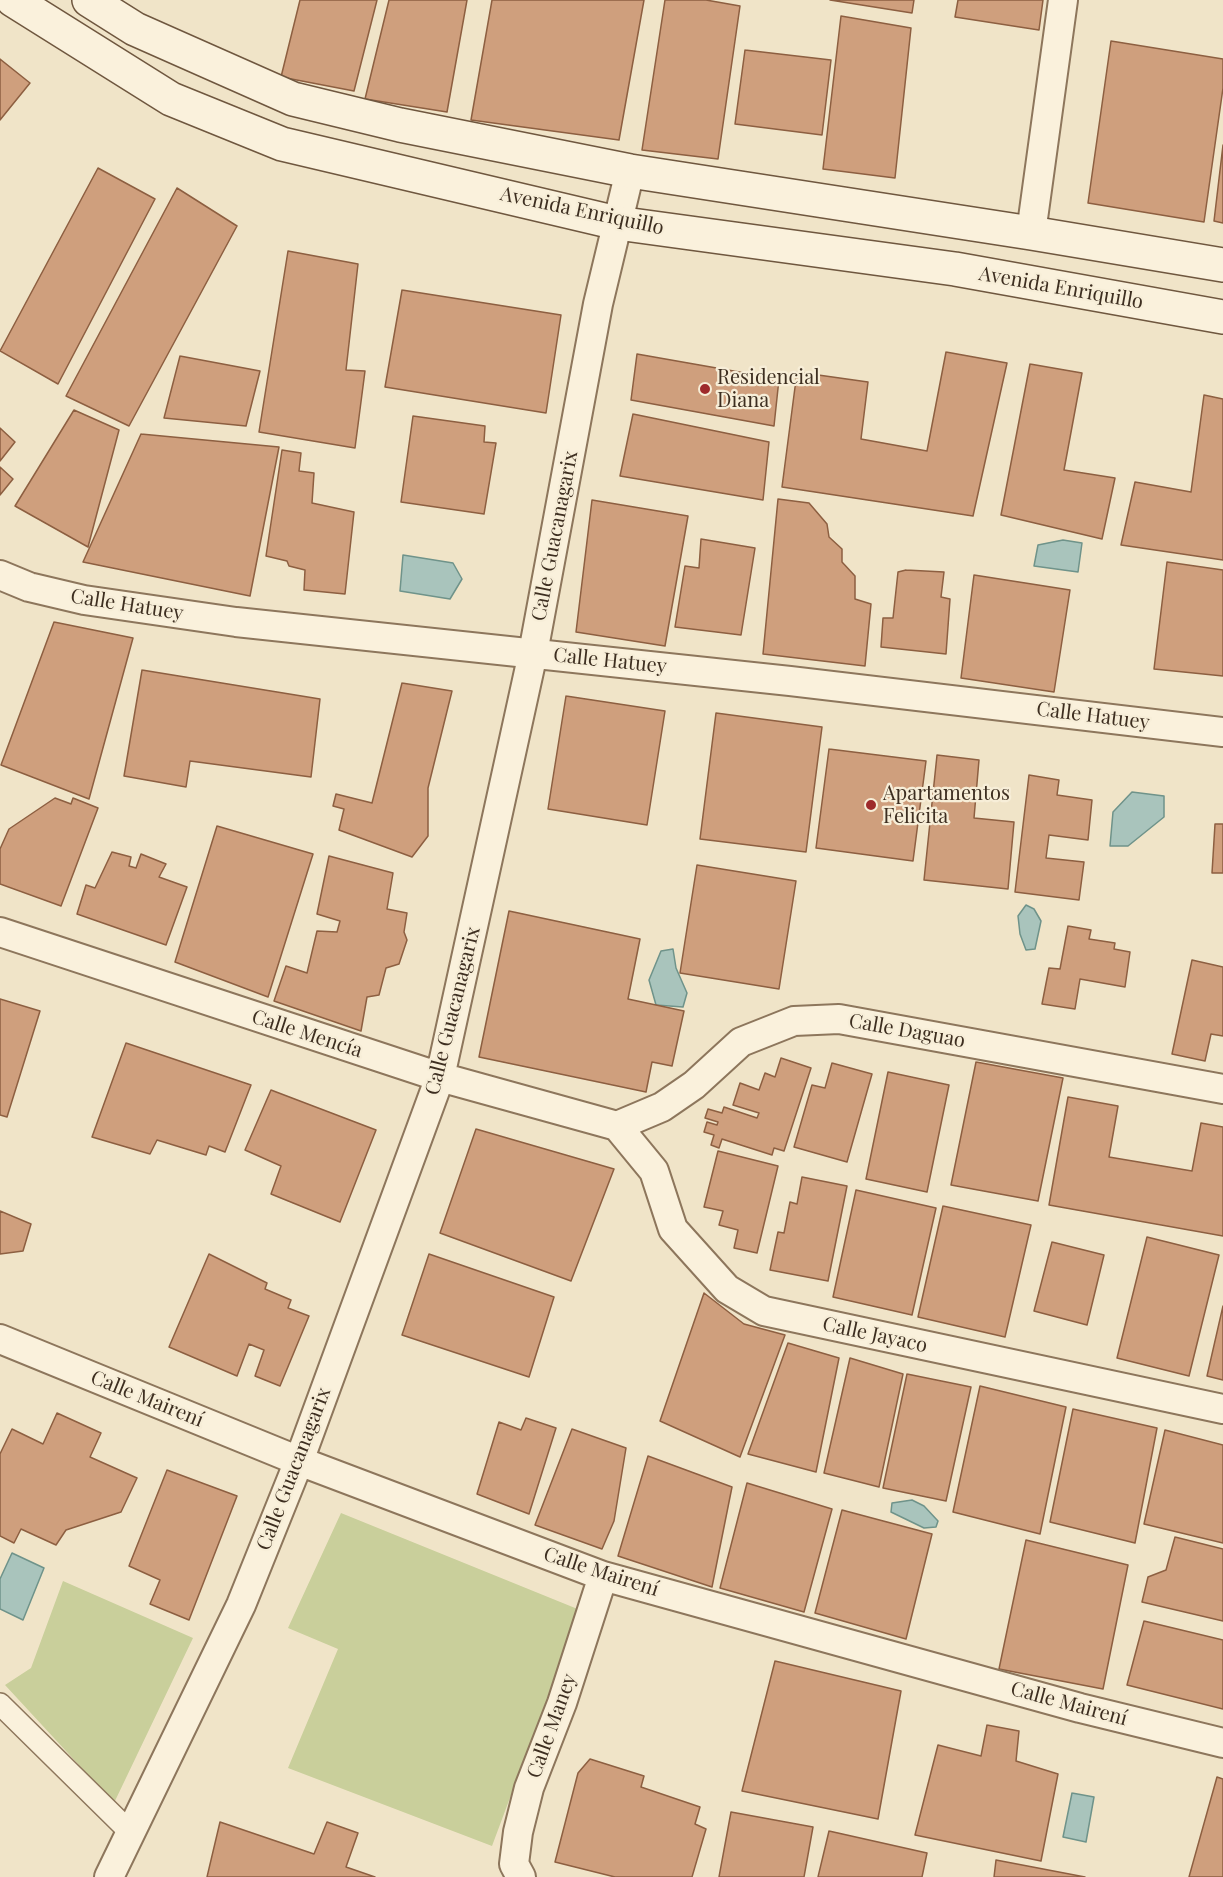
<!DOCTYPE html>
<meta charset="utf-8">
<style>
body{margin:0}
canvas{display:block;background:#f0e4c8}
</style>
<canvas width="1223" height="1877"></canvas>
<script>
const c = document.querySelector('canvas').getContext('2d');
c.lineJoin = 'round';
function fill(path, color) {
  c.fillStyle = color;
  c.fill(path, 'evenodd');
}
function shape(rows) {
  const path = new Path2D();
  for (const r of rows) {
    path.moveTo(r[0], r[1]);
    for (let i = 2; i < r.length; i += 2) path.lineTo(r[i], r[i + 1]);
  }
  return path;
}
function stroke(path, color, width, dash) {
  c.strokeStyle = color;
  c.lineWidth = width;
  c.lineCap = dash ? 'butt' : 'round';
  c.setLineDash(dash || []);
  c.stroke(path);
}
function write(font, color, halo, rows, align = 'center') {
  c.font = font + ' "Playfair Display",serif';
  c.lineWidth = 4.5;
  c.setLineDash([]);
  c.textBaseline = 'middle';
  c.strokeStyle = halo;
  c.fillStyle = color;
  for (const [text, x, y, turn = 0] of rows) {
    c.save();
    c.translate(x, y);
    c.rotate((+turn || 0) * Math.PI / 180);
    c.textAlign = isNaN(turn) ? turn : align;
    if (halo) c.strokeText(text, 0, 0);
    c.fillText(text, 0, 0);
    c.restore();
  }
}
const green = shape([
 [341,1513,580,1610,492,1846,288,1768,338,1649,288,1628],
 [63,1581,193,1638,114,1803,5,1685,31,1668]
]);
const water = shape([
 [1063,540,1082,543,1078,572,1034,566,1038,545,1063,540],
 [403,555,453,563,462,579,450,599,400,591,403,555],
 [1132,792,1164,796,1164,817,1128,846,1110,846,1113,812,1132,792],
 [1026,905,1034,909,1041,921,1035,949,1026,950,1020,934,1018,916,1026,905],
 [673,949,676,968,687,993,683,1007,656,1005,649,980,661,951,673,949],
 [912,1500,924,1506,938,1521,936,1527,924,1528,891,1512,892,1503,912,1500],
 [12,1553,44,1568,23,1620,0,1609,0,1579,12,1553],
 [1072,1793,1094,1797,1086,1842,1063,1837,1072,1793]
]);
const building = shape([
 [300,0,377,0,354,91,281,77,300,0],
 [389,0,467,0,447,112,365,99,389,0],
 [492,0,644,0,619,140,471,120,492,0],
 [665,0,706,0,740,6,718,159,642,150,665,0],
 [830,0,914,0,912,13,830,0],
 [958,0,1043,0,1039,30,955,17,958,0],
 [841,16,911,28,895,178,823,169,841,16],
 [1111,41,1223,59,1223,88,1204,222,1088,203,1111,41],
 [745,50,831,60,822,135,735,124,745,50],
 [0,59,30,83,0,120,0,59],
 [1223,145,1223,223,1214,221,1223,145],
 [98,168,155,199,58,384,0,351,98,168],
 [177,188,237,226,129,426,66,396,177,188],
 [288,251,358,264,346,370,365,371,355,448,259,432,288,251],
 [402,290,561,315,546,413,385,387,402,290],
 [946,352,1007,363,973,516,782,487,797,372,868,382,861,439,927,451,946,352],
 [637,354,779,379,774,426,631,400,637,354],
 [180,356,260,371,246,426,164,418,180,356],
 [1030,364,1082,373,1064,470,1115,478,1102,539,1001,515,1030,364],
 [1204,395,1223,399,1223,560,1121,545,1135,482,1191,492,1204,395],
 [74,410,119,430,88,547,15,506,74,410],
 [633,414,769,442,763,500,620,476,633,414],
 [413,416,485,426,484,442,496,443,484,514,401,502,413,416],
 [0,428,15,442,0,461,0,428],
 [141,434,279,447,250,596,83,562,141,434],
 [282,450,301,453,299,471,314,473,312,503,354,512,345,594,304,590,305,570,289,566,287,561,266,556,282,450],
 [0,467,13,479,0,495,0,467],
 [778,499,809,503,827,524,829,537,842,549,842,562,855,576,855,599,871,604,865,666,763,654,778,499],
 [592,500,688,516,665,646,576,632,592,500],
 [701,539,755,548,741,635,675,627,685,566,699,568,701,539],
 [1167,562,1223,570,1223,676,1154,669,1167,562],
 [906,570,944,572,941,597,950,599,946,654,881,647,883,618,893,618,898,572,906,570],
 [974,575,1070,590,1054,692,961,678,974,575],
 [54,622,133,638,89,799,1,765,54,622],
 [142,670,320,699,311,777,190,761,186,787,124,776,142,670],
 [402,683,452,691,428,788,428,836,412,857,339,830,344,809,333,806,336,794,372,803,402,683],
 [566,696,665,711,647,825,548,809,566,696],
 [716,713,822,727,806,852,700,839,716,713],
 [829,749,926,761,913,861,816,848,829,749],
 [937,755,979,760,974,818,1014,822,1008,889,924,880,937,755],
 [1029,775,1059,780,1057,795,1092,800,1088,840,1049,835,1046,858,1084,862,1079,900,1015,892,1029,775],
 [55,798,71,804,73,798,98,808,61,906,0,884,0,849,9,829,55,798],
 [1215,824,1223,824,1223,873,1212,873,1215,824],
 [217,826,313,854,268,997,175,962,217,826],
 [112,852,131,857,129,866,136,868,141,854,166,864,159,877,187,887,166,945,77,914,86,885,95,888,112,852],
 [329,856,393,873,387,909,407,913,404,932,407,940,399,964,386,968,379,995,367,997,361,1031,274,1001,286,966,307,973,317,931,337,932,340,921,317,914,329,856],
 [697,865,796,881,779,989,680,973,697,865],
 [509,911,640,939,628,999,684,1011,672,1066,652,1062,646,1092,479,1057,509,911],
 [1068,926,1091,930,1089,939,1115,943,1114,949,1130,952,1125,987,1080,979,1075,1009,1042,1004,1049,968,1060,969,1068,926],
 [1192,960,1223,967,1223,1036,1211,1034,1205,1061,1172,1054,1192,960],
 [0,999,40,1011,7,1117,0,1115,0,999],
 [126,1043,251,1085,225,1152,209,1146,206,1155,157,1140,150,1154,92,1137,126,1043],
 [781,1058,811,1068,784,1151,774,1148,772,1155,722,1139,719,1148,711,1145,714,1135,704,1132,707,1122,717,1125,718,1122,705,1118,708,1109,722,1113,724,1107,757,1118,759,1113,733,1105,740,1083,759,1090,765,1073,775,1077,781,1058],
 [976,1062,1063,1078,1038,1201,951,1185,976,1062],
 [832,1063,872,1074,847,1162,794,1147,812,1085,825,1088,832,1063],
 [888,1072,949,1085,927,1192,866,1179,888,1072],
 [271,1090,376,1130,340,1222,271,1194,281,1166,245,1150,271,1090],
 [1068,1097,1118,1106,1109,1157,1192,1171,1201,1123,1223,1127,1223,1236,1049,1205,1068,1097],
 [476,1129,614,1169,571,1281,440,1233,476,1129],
 [718,1151,778,1166,757,1253,734,1248,738,1230,719,1225,723,1211,704,1207,718,1151],
 [802,1177,847,1186,828,1281,770,1270,778,1232,784,1233,790,1202,797,1204,802,1177],
 [856,1190,936,1208,912,1315,833,1297,856,1190],
 [943,1206,1031,1225,1005,1337,918,1317,943,1206],
 [0,1211,31,1224,23,1251,0,1254,0,1211],
 [1147,1237,1219,1255,1189,1376,1117,1358,1147,1237],
 [1052,1242,1104,1255,1087,1325,1034,1311,1052,1242],
 [209,1254,267,1283,265,1289,291,1300,288,1308,309,1316,280,1386,255,1376,264,1350,249,1344,237,1376,169,1347,209,1254],
 [429,1254,554,1297,529,1377,402,1335,429,1254],
 [704,1293,744,1324,785,1335,740,1457,660,1421,704,1293],
 [1223,1306,1223,1380,1207,1376,1223,1306],
 [788,1343,839,1358,816,1472,748,1454,788,1343],
 [850,1358,903,1374,879,1487,824,1473,850,1358],
 [907,1374,971,1387,946,1501,883,1488,907,1374],
 [980,1386,1066,1407,1040,1534,953,1512,980,1386],
 [1073,1409,1157,1428,1135,1543,1050,1522,1073,1409],
 [57,1413,101,1433,90,1457,137,1478,121,1512,66,1530,56,1545,21,1529,14,1543,0,1536,0,1454,12,1429,43,1444,57,1413],
 [526,1418,556,1428,529,1514,477,1494,499,1422,521,1430,526,1418],
 [572,1429,626,1448,614,1521,602,1549,535,1525,572,1429],
 [1165,1430,1223,1445,1223,1543,1144,1524,1165,1430],
 [648,1456,732,1487,712,1587,618,1556,648,1456],
 [167,1470,237,1496,189,1620,150,1604,160,1580,129,1566,167,1470],
 [747,1483,832,1509,804,1612,720,1588,747,1483],
 [842,1510,932,1534,906,1639,815,1613,842,1510],
 [1175,1537,1223,1549,1223,1621,1142,1602,1148,1577,1166,1570,1175,1537],
 [1026,1540,1128,1565,1103,1689,999,1669,1026,1540],
 [1144,1621,1223,1640,1223,1709,1127,1685,1144,1621],
 [775,1661,901,1691,878,1819,742,1791,775,1661],
 [987,1725,1019,1731,1016,1761,1058,1774,1041,1861,915,1835,938,1745,981,1756,987,1725],
 [590,1759,644,1776,641,1787,700,1807,695,1824,706,1829,692,1877,615,1877,555,1862,578,1773,590,1759],
 [1217,1777,1223,1779,1223,1877,1189,1877,1217,1777],
 [731,1812,813,1827,804,1877,719,1877,731,1812],
 [220,1822,314,1854,327,1822,358,1833,346,1867,375,1877,207,1877,220,1822],
 [829,1831,927,1853,922,1877,818,1877,829,1831],
 [996,1860,1085,1877,994,1877,996,1860]
]);
const pedestrian = shape([
 [0,1704,129,1831]
]);
const minor = shape([
 [1031,233,1063,0],
 [0,575,29,587,84,600,236,622,790,681,1223,732],
 [0,932,440,1077,617,1126],
 [617,1126,654,1171,673,1229,727,1289,764,1311,1223,1409],
 [617,1126,662,1107,694,1085,741,1042,794,1021,839,1019,1223,1089],
 [0,1339,299,1461,603,1576,1080,1708,1223,1743],
 [109,1877,241,1605,299,1461,440,1077,533,653,598,304,630,171],
 [521,1877,514,1864,518,1832,529,1788,562,1703,603,1576]
]);
const secondary = shape([
 [13,0,171,99,282,144,617,223,955,269,1223,317],
 [89,0,135,29,293,99,400,125,630,171,1031,233,1223,265]
]);
const markers = [
 [705,389,6,"#9e2a2b"],
 [871,805,6,"#9e2a2b"]
];
const streetNames = [
 ["Avenida Enriquillo",582,211,12],
 ["Avenida Enriquillo",1061,288,10],
 ["Calle Guacanagarix",555,536,-79],
 ["Calle Hatuey",127,605,9],
 ["Calle Hatuey",610,661,6],
 ["Calle Hatuey",1093,716,7],
 ["Calle Guacanagarix",453,1011,-76],
 ["Calle Daguao",907,1031,10],
 ["Calle Mencía",307,1034,18],
 ["Calle Jayaco",875,1335,12],
 ["Calle Mairení",147,1399,22],
 ["Calle Guacanagarix",294,1469,-69],
 ["Calle Mairení",601,1572,18],
 ["Calle Mairení",1069,1704,15],
 ["Calle Maney",552,1726,-70]
];
const poiNames = [
 ["Residencial",717,378],
 ["Diana",717,401],
 ["Apartamentos",883,794],
 ["Felicita",883,817]
];
fill(green, '#c9cf9b');
fill(water, '#a9c4bc');
stroke(water, '#6f938a', 1.5);
fill(building, '#cf9f7d');
stroke(building, '#8d5f41', 1.5);
stroke(pedestrian, '#8d765c', 24);
stroke(minor, '#8d765c', 32);
stroke(secondary, '#6f573f', 36);
stroke(pedestrian, '#faf1dc', 21);
stroke(minor, '#faf1dc', 28);
stroke(secondary, '#faf1dc', 33);
for (const [x, y, r, color] of markers) {
  const dot = new Path2D();
  dot.arc(x, y, r, 0, 2 * Math.PI);
  c.fillStyle = color;
  c.fill(dot);
  stroke(dot, '#f7eed8', 2);
}
write('20px', '#3d2e20', '#f7eed8', streetNames);
write('20px', '#3d2e20', '#f7eed8', poiNames, 'left');
</script>
